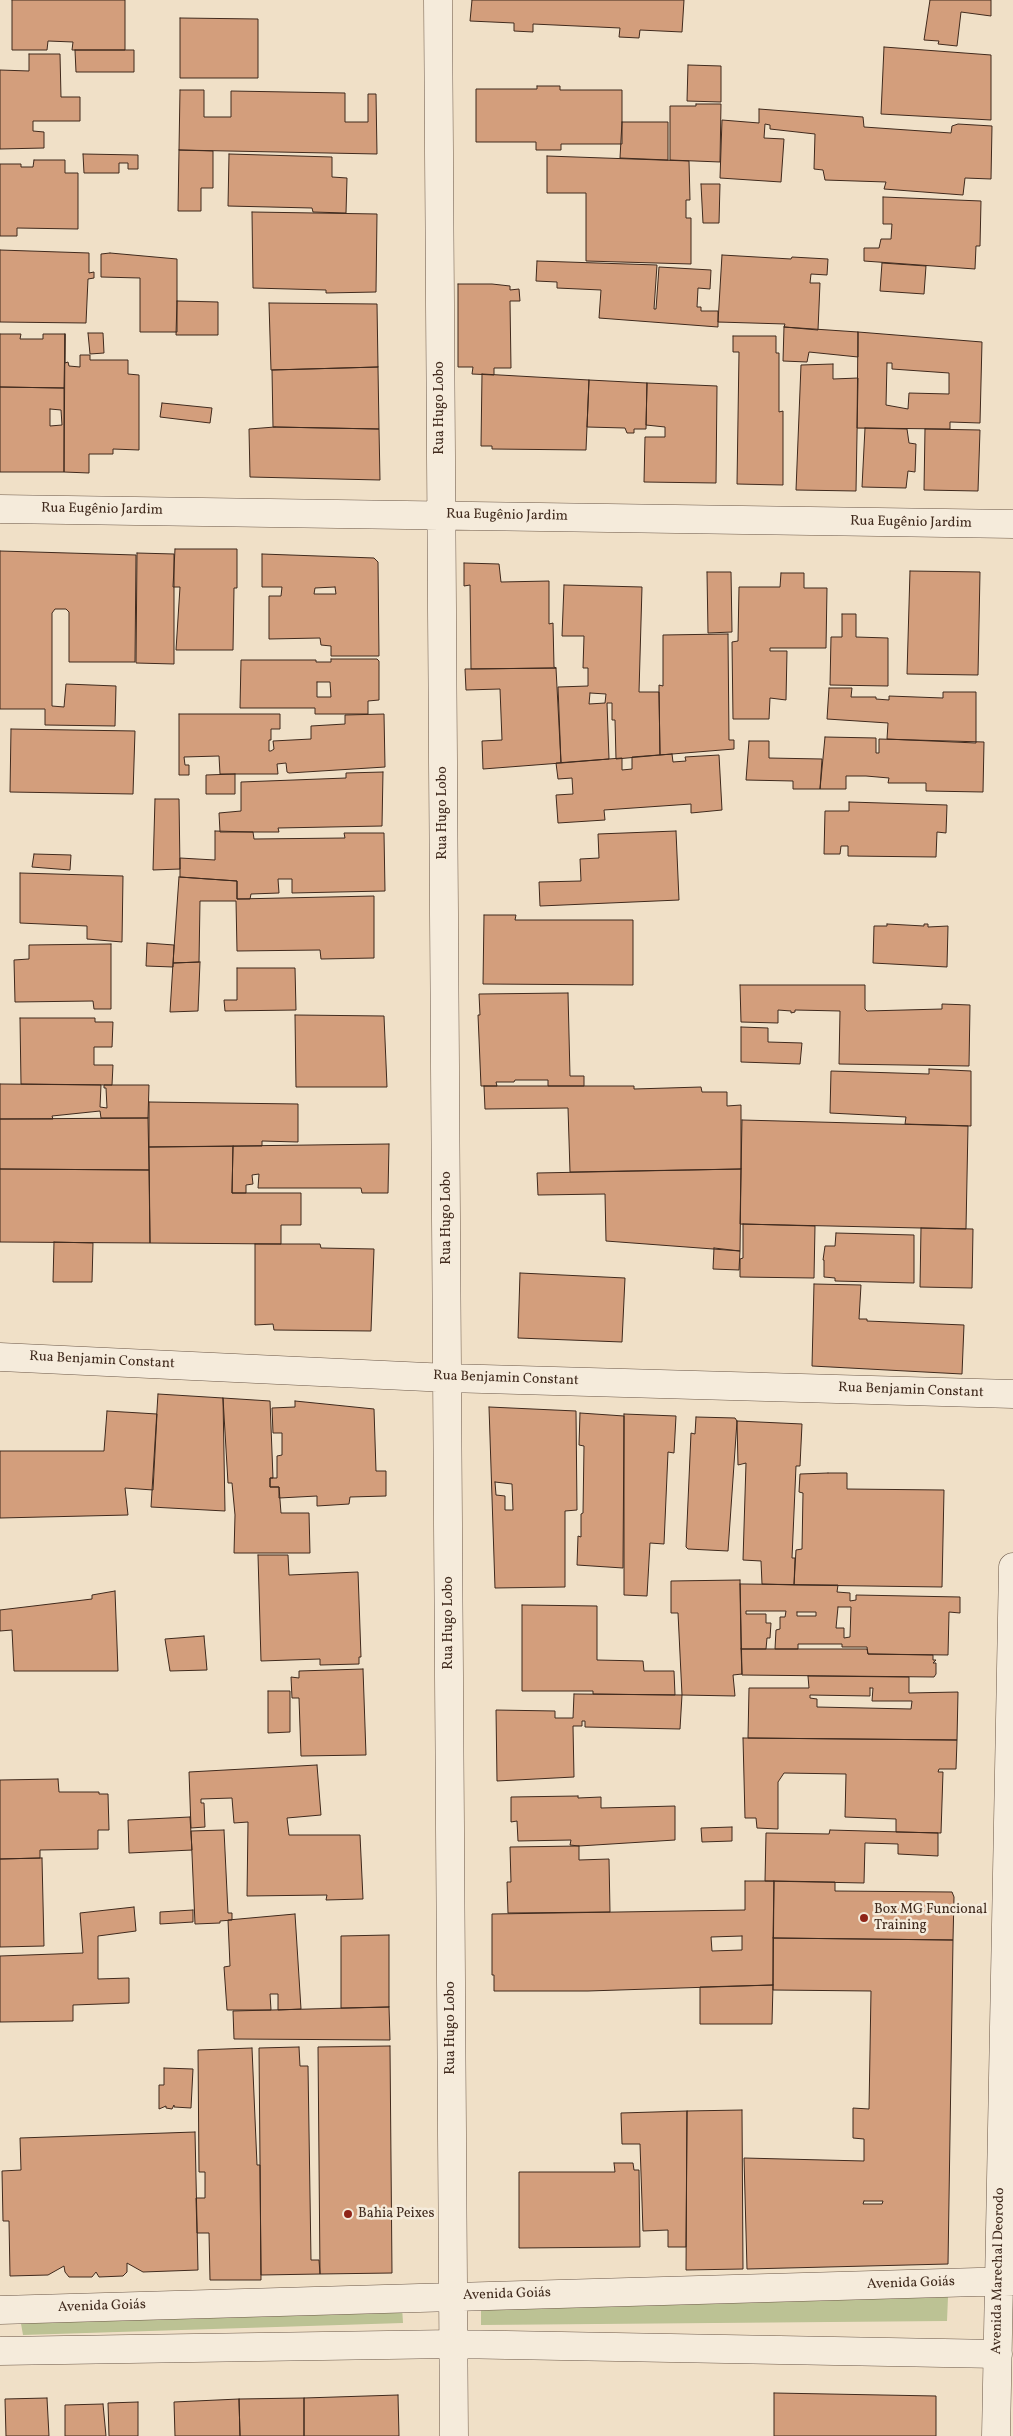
<!DOCTYPE html>
<meta charset="utf-8">
<style>
body{margin:0}
canvas{display:block;background:#f0e0c7}
</style>
<canvas width="1013" height="2436"></canvas>
<script>
const c = document.querySelector('canvas').getContext('2d');
c.lineJoin = 'round';
function fill(path, color) {
  c.fillStyle = color;
  c.fill(path, 'evenodd');
}
function shape(rows) {
  const path = new Path2D();
  for (const r of rows) {
    path.moveTo(r[0], r[1]);
    for (let i = 2; i < r.length; i += 2) path.lineTo(r[i], r[i + 1]);
  }
  return path;
}
function stroke(path, color, width, dash) {
  c.strokeStyle = color;
  c.lineWidth = width;
  c.lineCap = dash ? 'butt' : 'round';
  c.setLineDash(dash || []);
  c.stroke(path);
}
function write(font, color, halo, rows, align = 'center') {
  c.font = font + ' Vollkorn,serif';
  c.lineWidth = 5;
  c.setLineDash([]);
  c.textBaseline = 'middle';
  c.strokeStyle = halo;
  c.fillStyle = color;
  for (const [text, x, y, turn = 0] of rows) {
    c.save();
    c.translate(x, y);
    c.rotate((+turn || 0) * Math.PI / 180);
    c.textAlign = isNaN(turn) ? turn : align;
    if (halo) c.strokeText(text, 0, 0);
    c.fillText(text, 0, 0);
    c.restore();
  }
}
const green = shape([
 [948,2297,947,2321,481,2325,481,2307],
 [402,2307,403,2323,23,2335,20,2318]
]);
const building = shape([
 [12,0,125,0,125,50,72,50,73,42,48,41,47,50,12,50,12,0],
 [472,0,684,0,682,32,640,30,639,38,619,37,620,28,533,24,533,32,514,31,514,23,470,21,472,0],
 [930,0,991,0,991,16,961,12,957,46,938,44,939,41,924,40,930,0],
 [180,18,258,19,258,78,180,78,180,18],
 [884,47,991,55,991,120,881,114,884,47],
 [75,50,134,50,134,72,76,72,75,50],
 [29,54,60,54,61,97,80,97,80,121,33,121,33,131,44,132,44,148,0,149,0,70,29,71,29,54],
 [688,65,721,66,721,102,687,101,688,65],
 [537,86,560,86,560,90,622,90,622,144,561,144,561,150,536,150,536,142,476,142,476,89,537,89,537,86],
 [180,90,204,90,204,117,231,117,231,91,345,93,345,122,368,122,368,94,376,94,377,154,179,150,180,90],
 [696,104,721,104,720,162,670,160,670,106,696,106,696,104],
 [759,109,863,117,864,127,951,133,952,126,958,124,992,126,991,179,965,178,963,195,884,189,886,182,825,180,823,170,814,169,815,134,770,129,770,125,765,124,764,138,784,139,781,182,720,178,722,120,759,123,759,109],
 [622,122,668,122,668,160,620,158,622,122],
 [179,150,213,151,213,188,201,188,201,211,178,211,179,150],
 [83,154,138,155,138,169,128,169,128,163,119,163,119,173,84,173,83,154],
 [229,154,332,157,332,177,347,178,346,213,313,212,312,208,228,206,229,154],
 [547,156,689,161,690,200,686,200,686,218,691,218,691,264,586,261,586,193,547,193,547,156],
 [34,160,65,160,65,173,78,173,78,229,17,228,17,236,0,236,0,164,21,164,21,167,33,167,34,160],
 [701,184,720,184,719,223,703,223,701,184],
 [883,197,981,201,980,246,976,246,975,269,864,261,864,248,879,248,881,239,891,239,892,224,883,224,883,197],
 [252,212,377,214,376,292,326,293,326,290,253,288,252,212],
 [0,250,89,253,89,273,94,272,94,278,88,279,86,323,0,322,0,250],
 [110,253,177,259,177,332,140,332,140,278,101,277,101,254,110,253],
 [722,255,791,259,792,257,828,259,827,275,811,274,810,283,820,283,818,330,784,327,785,324,718,322,722,255],
 [537,261,657,265,654,309,656,309,659,267,711,270,710,289,698,288,697,307,701,307,701,311,718,311,718,327,599,318,601,290,557,288,557,282,536,281,537,261],
 [882,263,926,266,924,294,880,291,882,263],
 [458,284,492,284,510,286,510,290,519,289,520,301,510,301,511,368,494,368,494,375,472,374,473,367,458,367,458,284],
 [177,301,218,302,218,335,176,335,177,301],
 [269,303,377,304,378,367,271,370,269,303],
 [784,327,858,332,858,357,809,352,807,362,783,361,784,327],
 [858,332,982,342,980,423,950,422,950,429,857,428,858,332],
 [887,363,892,363,892,369,949,373,949,394,909,393,908,409,886,405,887,363],
 [88,333,103,333,104,353,90,354,88,333],
 [0,334,21,334,20,339,43,339,43,334,65,334,64,388,0,387,0,334],
 [65,334,65,363,68,362,69,366,80,367,80,355,90,355,90,360,128,360,128,374,139,375,139,450,113,449,113,454,89,454,89,473,64,472,65,334],
 [733,336,776,336,776,353,779,353,779,412,783,411,783,485,737,484,739,352,733,352,733,336],
 [833,364,833,379,858,378,856,491,796,490,801,365,833,364],
 [378,367,379,429,273,427,272,370,378,367],
 [482,374,589,380,586,450,492,449,492,446,481,446,482,374],
 [589,380,647,383,646,429,634,429,634,433,627,433,625,428,587,427,589,380],
 [647,383,717,386,716,483,644,482,645,437,665,437,665,427,646,425,647,383],
 [0,387,64,388,64,472,0,472,0,387],
 [50,409,61,410,62,425,50,426,50,409],
 [162,403,212,408,210,423,160,417,162,403],
 [275,427,379,429,380,480,250,477,249,429,275,427],
 [865,428,907,429,909,443,916,444,915,472,908,471,906,488,862,487,865,428],
 [925,429,980,430,978,491,924,490,925,429],
 [175,549,237,549,237,588,234,588,233,650,176,650,180,587,173,587,175,549],
 [0,551,136,555,135,662,69,662,69,612,66,609,55,609,52,613,52,706,64,707,66,684,116,686,115,726,45,725,45,709,0,709,0,551],
 [137,553,174,554,174,664,136,663,137,553],
 [262,554,374,558,378,562,379,656,331,656,331,646,321,645,320,638,269,639,269,596,281,596,282,587,262,587,262,554],
 [335,587,336,594,314,594,315,588,335,587],
 [464,563,499,564,501,582,549,581,549,624,553,623,554,667,556,668,471,669,470,585,464,586,464,563],
 [910,571,980,572,978,675,907,674,910,571],
 [707,572,731,572,732,632,708,633,707,572],
 [781,573,804,573,804,588,827,588,826,648,770,648,770,651,787,651,786,700,770,698,769,719,733,719,732,642,738,641,739,587,780,587,781,573],
 [564,585,642,587,639,692,659,692,660,755,616,759,615,720,612,720,612,703,607,703,609,759,561,763,558,687,588,686,588,668,583,668,584,636,562,636,564,585],
 [590,693,606,694,605,703,589,704,590,693],
 [842,614,856,614,856,637,888,638,888,686,830,685,831,637,842,637,842,614],
 [728,634,729,740,734,740,734,749,660,755,659,692,659,685,663,686,663,635,728,634],
 [331,659,377,659,379,661,379,700,368,701,368,714,315,714,315,708,240,708,241,660,316,660,316,662,331,662,331,659],
 [317,682,330,682,331,697,317,697,317,682],
 [556,668,561,763,483,769,482,741,502,740,500,689,466,690,465,669,556,668],
 [829,688,852,688,851,697,876,697,876,699,889,700,889,696,943,698,943,692,976,692,976,743,887,739,888,723,827,719,829,688],
 [179,714,280,714,280,729,271,729,271,740,269,740,269,751,271,751,274,749,273,741,311,739,311,726,345,724,345,715,384,714,385,767,289,773,287,772,286,763,277,764,278,774,220,774,219,756,184,757,185,765,189,765,189,775,179,775,179,714],
 [11,729,135,731,133,794,10,792,11,729],
 [825,737,876,738,876,753,879,753,879,739,984,742,983,792,926,791,926,783,888,783,889,778,866,776,846,776,846,789,820,789,825,737],
 [749,741,769,741,769,758,822,759,820,789,793,789,793,781,746,780,749,741],
 [672,754,673,762,686,761,685,757,719,755,722,810,691,813,691,804,604,810,605,820,558,823,556,795,573,794,572,778,558,779,556,763,622,758,622,770,632,769,632,757,672,754],
 [383,772,382,826,278,828,279,832,220,832,219,813,241,811,241,782,346,778,346,773,383,772],
 [235,774,235,794,206,794,206,775,235,774],
 [155,799,179,799,180,869,153,870,155,799],
 [849,802,947,805,946,833,937,832,936,857,848,856,848,846,841,846,840,854,824,854,825,811,849,811,849,802],
 [215,831,253,832,254,839,345,838,344,833,384,833,385,891,292,893,292,879,278,879,279,893,251,894,250,899,237,899,237,881,180,877,180,858,215,860,215,831],
 [676,831,679,900,540,906,539,882,581,881,580,859,599,858,598,834,676,831],
 [34,854,71,855,70,870,32,867,34,854],
 [20,873,123,876,122,942,87,939,87,926,20,923,20,873],
 [179,877,237,881,237,899,374,896,374,958,321,959,320,950,237,951,236,901,200,901,199,962,173,963,179,877],
 [484,915,516,915,515,920,633,920,633,985,483,984,484,915],
 [887,924,924,926,924,924,928,924,928,927,948,926,947,967,873,963,874,926,887,926,887,924],
 [147,943,174,945,173,967,146,966,147,943],
 [111,944,111,1009,94,1009,93,1001,15,1002,14,960,29,959,29,945,111,944],
 [200,962,198,1011,170,1012,173,963,200,962],
 [237,968,295,968,296,1010,225,1011,224,1000,237,1000,237,968],
 [740,985,865,985,865,1009,867,1011,942,1009,942,1004,970,1005,969,1066,839,1064,840,1011,795,1010,795,1012,791,1013,791,1011,778,1010,778,1023,741,1022,740,985],
 [568,993,570,1076,584,1076,584,1086,548,1086,548,1080,515,1080,514,1082,496,1082,497,1086,481,1086,478,1015,480,1015,479,994,568,993],
 [295,1015,384,1016,387,1087,296,1087,295,1015],
 [20,1018,95,1018,95,1022,113,1022,112,1047,94,1047,94,1065,113,1065,112,1085,21,1084,20,1018],
 [741,1027,768,1028,768,1042,802,1043,800,1064,741,1062,741,1027],
 [929,1069,971,1071,971,1126,905,1124,906,1117,830,1113,831,1071,929,1074,929,1069],
 [0,1084,101,1085,100,1107,107,1108,106,1088,104,1088,104,1085,149,1085,148,1118,101,1118,100,1111,52,1116,53,1119,0,1119,0,1084],
 [484,1086,634,1086,634,1089,701,1087,702,1092,727,1092,727,1106,741,1105,741,1169,570,1172,568,1108,485,1109,484,1086],
 [149,1102,298,1104,298,1142,262,1141,262,1146,149,1147,149,1102],
 [148,1118,149,1170,0,1169,0,1119,148,1118],
 [742,1120,968,1126,966,1229,740,1224,742,1120],
 [389,1144,388,1193,362,1193,361,1188,258,1188,259,1174,252,1175,253,1184,246,1185,246,1193,232,1193,233,1146,389,1144],
 [233,1146,232,1193,301,1193,301,1225,281,1225,281,1244,150,1243,149,1147,233,1146],
 [0,1169,149,1170,150,1243,0,1242,0,1169],
 [741,1169,740,1251,606,1241,605,1194,538,1195,537,1173,741,1169],
 [743,1224,815,1226,814,1278,740,1277,740,1259,743,1258,743,1224],
 [921,1228,973,1229,972,1288,920,1287,921,1228],
 [836,1233,914,1235,914,1283,835,1281,835,1278,824,1277,824,1260,823,1260,825,1246,835,1246,836,1233],
 [54,1242,93,1243,92,1282,53,1282,54,1242],
 [255,1244,320,1244,321,1248,374,1249,371,1331,274,1330,273,1324,255,1325,255,1244],
 [714,1248,740,1251,739,1270,713,1269,714,1248],
 [520,1273,625,1278,622,1342,518,1338,520,1273],
 [814,1284,861,1285,859,1319,867,1319,867,1321,964,1325,962,1374,812,1366,814,1284],
 [158,1394,223,1398,225,1511,151,1507,158,1394],
 [223,1398,270,1401,273,1478,270,1478,270,1487,279,1487,281,1513,309,1513,310,1553,234,1553,235,1515,232,1483,228,1483,223,1398],
 [295,1401,374,1409,376,1471,386,1471,386,1496,350,1497,349,1504,317,1506,317,1496,279,1498,279,1487,270,1487,270,1478,277,1478,277,1456,282,1455,282,1433,273,1433,272,1408,295,1407,295,1401],
 [489,1407,576,1411,577,1510,565,1511,565,1587,495,1588,489,1407],
 [495,1482,512,1484,513,1510,505,1510,505,1496,496,1495,495,1482],
 [107,1411,157,1414,153,1490,125,1488,128,1515,0,1518,0,1451,104,1451,107,1411],
 [580,1413,624,1416,623,1568,577,1565,578,1536,581,1537,581,1514,583,1513,584,1446,579,1445,580,1413],
 [624,1414,676,1416,674,1453,668,1452,664,1544,650,1543,647,1596,624,1595,624,1414],
 [696,1417,735,1418,737,1421,728,1551,688,1549,686,1547,691,1433,695,1434,696,1417],
 [737,1421,802,1424,800,1466,796,1466,792,1558,795,1558,794,1585,762,1584,761,1561,743,1560,746,1463,738,1465,737,1421],
 [828,1473,847,1473,847,1489,944,1490,942,1587,794,1585,796,1550,802,1549,803,1493,799,1492,800,1474,828,1473],
 [258,1555,288,1555,289,1575,358,1572,361,1657,359,1657,359,1664,320,1665,320,1659,261,1661,258,1555],
 [740,1580,742,1674,733,1675,735,1696,682,1695,678,1613,671,1613,671,1581,740,1580],
 [740,1584,838,1585,837,1592,850,1593,850,1601,856,1600,856,1595,960,1597,960,1613,949,1612,948,1655,868,1654,867,1647,842,1647,842,1644,798,1644,798,1649,775,1649,776,1630,780,1629,780,1617,785,1617,786,1611,746,1611,746,1614,766,1614,766,1623,771,1623,770,1638,767,1638,766,1649,741,1649,740,1584],
 [838,1607,851,1607,850,1637,844,1638,844,1628,836,1628,838,1607],
 [797,1612,816,1612,816,1616,797,1616,797,1612],
 [115,1591,118,1671,14,1671,12,1630,0,1631,0,1610,92,1599,92,1595,115,1591],
 [522,1605,597,1606,597,1660,643,1661,644,1671,674,1671,675,1695,593,1694,593,1691,522,1691,522,1605],
 [204,1636,207,1670,170,1671,165,1639,204,1636],
 [741,1649,867,1649,868,1654,933,1655,933,1660,936,1660,933,1663,936,1663,936,1674,934,1677,742,1675,741,1649],
 [363,1669,366,1755,301,1756,299,1698,292,1698,291,1677,299,1678,299,1671,363,1669],
 [808,1676,909,1677,909,1693,958,1692,957,1740,748,1738,749,1688,809,1688,808,1676],
 [870,1688,873,1688,872,1701,912,1701,911,1709,817,1707,817,1699,810,1698,810,1695,870,1696,870,1688],
 [268,1691,290,1691,290,1732,268,1733,268,1691],
 [574,1694,682,1695,680,1729,585,1727,585,1721,582,1721,582,1726,573,1726,574,1777,497,1781,496,1710,555,1711,555,1718,573,1718,574,1694],
 [743,1738,957,1740,956,1769,939,1769,938,1772,943,1772,941,1833,896,1832,896,1819,845,1817,846,1774,784,1773,778,1782,778,1829,757,1828,756,1818,745,1818,743,1738],
 [317,1765,321,1815,287,1818,289,1835,360,1835,363,1899,326,1900,327,1895,247,1896,248,1822,234,1823,232,1798,201,1799,201,1803,204,1803,205,1827,191,1828,189,1772,317,1765],
 [58,1779,59,1792,99,1792,99,1794,108,1794,109,1830,98,1830,98,1849,40,1850,40,1858,0,1859,0,1780,58,1779],
 [578,1796,578,1798,601,1797,601,1808,675,1806,675,1840,579,1846,570,1845,571,1840,518,1841,517,1821,511,1822,511,1797,578,1796],
 [190,1817,192,1850,129,1853,128,1820,190,1817],
 [732,1827,732,1841,702,1842,701,1828,732,1827],
 [224,1830,228,1913,232,1913,232,1920,220,1921,220,1923,195,1924,191,1831,224,1830],
 [830,1830,938,1833,938,1856,898,1854,898,1844,865,1843,864,1883,765,1881,766,1833,829,1834,830,1830],
 [579,1846,579,1860,609,1859,610,1912,508,1913,507,1882,511,1882,510,1847,579,1846],
 [42,1858,44,1946,0,1947,0,1859,42,1858],
 [745,1881,774,1881,773,1985,588,1991,494,1991,494,1975,492,1975,492,1914,745,1910,745,1881],
 [742,1936,742,1950,712,1951,711,1937,742,1936],
 [774,1881,835,1882,835,1891,952,1892,954,1897,953,1940,773,1938,774,1881],
 [134,1907,136,1931,98,1936,98,1979,129,1978,129,2003,73,2005,73,2021,0,2022,0,1956,83,1953,80,1913,134,1907],
 [193,1910,193,1922,160,1924,160,1912,193,1910],
 [295,1914,301,2009,278,2010,278,1994,270,1994,271,2010,227,2010,224,1967,230,1966,228,1920,295,1914],
 [389,1935,389,2007,341,2008,341,1936,389,1935],
 [773,1938,953,1940,948,2264,747,2269,744,2158,864,2161,864,2139,853,2138,853,2108,869,2109,871,1991,773,1990,773,1938],
 [864,2201,883,2201,882,2204,863,2204,864,2201],
 [773,1985,772,2024,700,2024,700,1987,773,1985],
 [389,2007,390,2040,234,2039,233,2011,389,2007],
 [390,2046,392,2273,320,2274,318,2047,390,2046],
 [299,2047,300,2066,308,2066,311,2260,319,2260,320,2274,261,2275,259,2048,299,2047],
 [252,2048,257,2165,260,2165,261,2280,210,2280,209,2233,197,2233,196,2198,205,2198,205,2172,199,2172,198,2050,252,2048],
 [164,2068,193,2069,191,2108,174,2107,174,2105,172,2109,166,2108,166,2106,159,2109,159,2085,164,2085,164,2068],
 [742,2110,743,2269,686,2270,687,2111,742,2110],
 [687,2111,686,2247,668,2247,668,2230,643,2231,640,2144,622,2144,621,2113,687,2111],
 [195,2132,198,2270,143,2272,127,2263,127,2272,123,2276,99,2277,96,2272,92,2277,69,2277,65,2272,64,2266,48,2275,10,2276,9,2221,3,2221,2,2171,21,2170,20,2138,195,2132],
 [614,2163,633,2163,634,2170,639,2170,640,2247,519,2248,519,2172,615,2172,614,2163],
 [774,2393,936,2396,936,2436,774,2436,774,2393],
 [398,2395,399,2436,304,2436,304,2398,398,2395],
 [47,2398,49,2436,6,2436,5,2399,47,2398],
 [304,2398,304,2436,240,2436,239,2399,304,2398],
 [239,2399,240,2436,175,2436,174,2402,239,2399],
 [138,2402,138,2436,109,2436,108,2403,138,2402],
 [103,2404,106,2436,65,2436,65,2405,103,2404]
]);
const minor = shape([
 [438,0,454,2436],
 [0,509,1013,524],
 [0,1357,448,1378,1013,1394],
 [0,2310,1013,2281],
 [0,2351,452,2344,998,2354],
 [996,2436,1013,1567]
]);
const markers = [
 [864,1918,5,"#8f2418"],
 [348,2214,5,"#8f2418"]
];
const streetNames = [
 ["Rua Hugo Lobo",440,408,-90],
 ["Rua Eugênio Jardim",102,510,1],
 ["Rua Eugênio Jardim",507,516,1],
 ["Rua Eugênio Jardim",911,523,1],
 ["Rua Hugo Lobo",443,813,-90],
 ["Rua Hugo Lobo",447,1218,-90],
 ["Rua Benjamin Constant",102,1361,3],
 ["Rua Benjamin Constant",506,1379,2],
 ["Rua Benjamin Constant",911,1391,2],
 ["Rua Hugo Lobo",449,1623,-90],
 ["Rua Hugo Lobo",451,2028,-90],
 ["Avenida Marechal Deorodo",999,2271,-89],
 ["Avenida Goiás",911,2284,-2],
 ["Avenida Goiás",507,2295,-2],
 ["Avenida Goiás",102,2307,-2]
];
const poiNames = [
 ["Box MG Funcional",874,1910],
 ["Training",874,1926],
 ["Bahia Peixes",358,2214]
];
fill(green, '#bcc294');
fill(building, '#d39e7c');
stroke(building, '#402a1d', 1);
stroke(minor, '#6c5848', 29);
stroke(minor, '#f5ebdb', 28);
for (const [x, y, r, color] of markers) {
  const dot = new Path2D();
  dot.arc(x, y, r, 0, 2 * Math.PI);
  c.fillStyle = color;
  c.fill(dot);
  stroke(dot, '#f5ebdb', 2);
}
write('14px', '#402a1d', '#f5ebdb', streetNames);
write('14px', '#402a1d', '#f5ebdb', poiNames, 'left');
</script>
